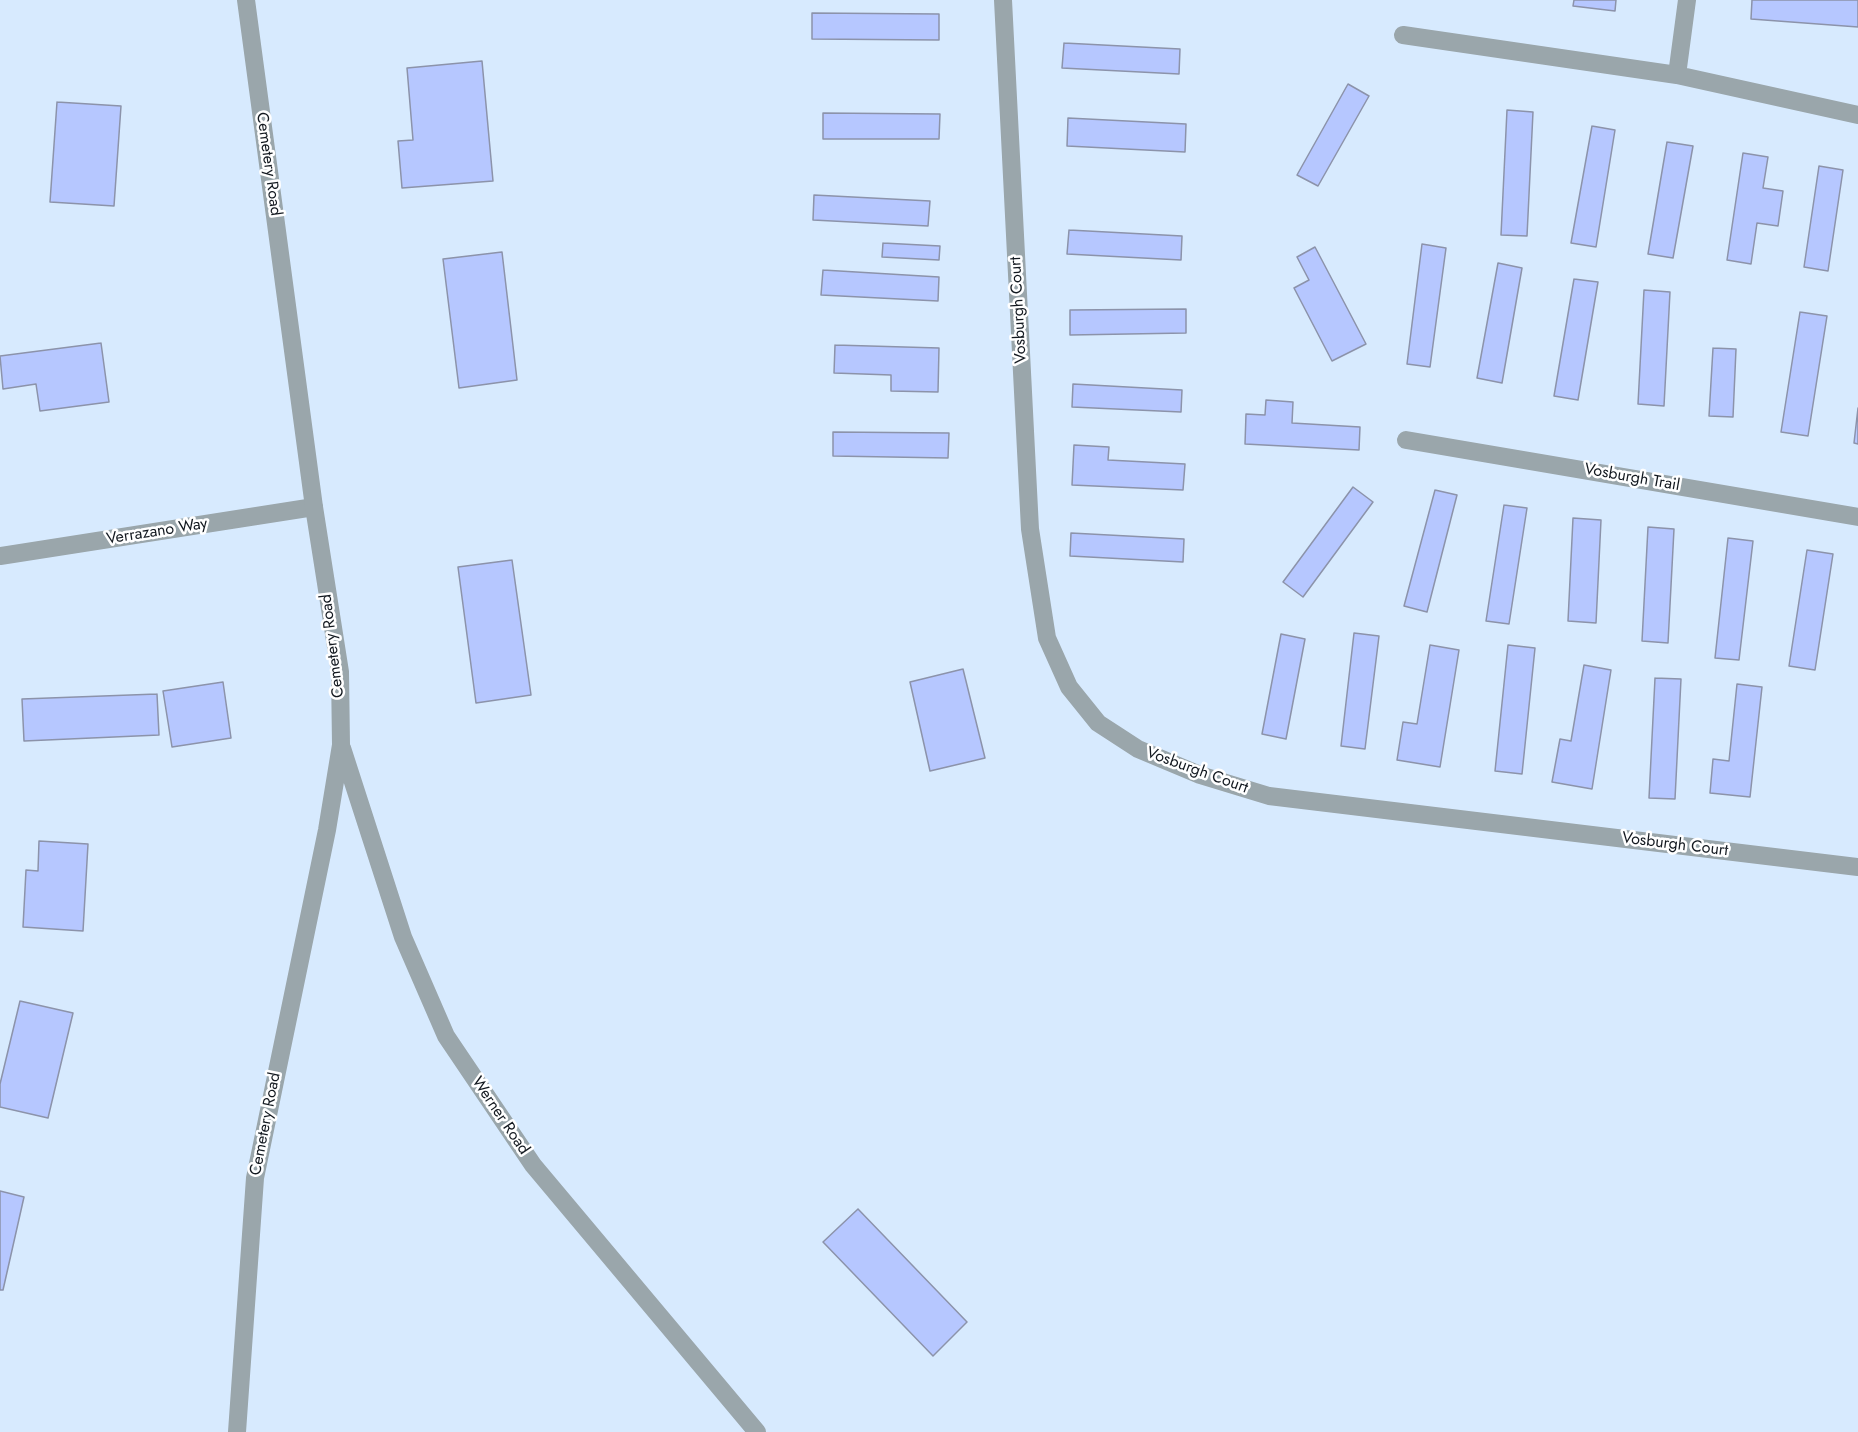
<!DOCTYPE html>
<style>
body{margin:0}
canvas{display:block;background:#d7eafe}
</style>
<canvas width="1858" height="1432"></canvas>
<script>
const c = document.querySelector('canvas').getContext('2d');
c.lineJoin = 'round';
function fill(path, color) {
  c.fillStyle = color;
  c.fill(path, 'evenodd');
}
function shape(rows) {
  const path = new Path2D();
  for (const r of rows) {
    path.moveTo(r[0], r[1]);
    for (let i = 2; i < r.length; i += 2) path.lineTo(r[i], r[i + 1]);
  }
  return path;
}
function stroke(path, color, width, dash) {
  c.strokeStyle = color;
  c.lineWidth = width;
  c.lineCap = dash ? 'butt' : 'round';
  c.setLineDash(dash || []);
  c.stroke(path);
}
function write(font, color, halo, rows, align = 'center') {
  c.font = font + ' Jost,sans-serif';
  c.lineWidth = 5;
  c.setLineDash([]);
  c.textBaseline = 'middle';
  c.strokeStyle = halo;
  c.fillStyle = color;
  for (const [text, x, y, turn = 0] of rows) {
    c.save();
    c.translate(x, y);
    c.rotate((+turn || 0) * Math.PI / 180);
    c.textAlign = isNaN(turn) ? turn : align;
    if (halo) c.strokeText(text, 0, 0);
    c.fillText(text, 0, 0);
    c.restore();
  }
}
const building = shape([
 [1574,0,1616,0,1615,11,1573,6,1574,0],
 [1752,0,1858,0,1858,27,1751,19,1752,0],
 [812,13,939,14,939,40,812,39,812,13],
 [1064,43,1180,49,1179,74,1062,68,1064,43],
 [482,61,493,181,402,188,398,141,413,140,407,68,482,61],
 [1348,84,1369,96,1318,186,1297,175,1348,84],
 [57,102,121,106,114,206,50,202,57,102],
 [1507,110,1533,112,1527,236,1501,235,1507,110],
 [823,113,940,114,939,139,823,139,823,113],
 [1068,118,1186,124,1185,152,1067,146,1068,118],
 [1592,126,1615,130,1596,247,1571,243,1592,126],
 [1667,142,1693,146,1673,258,1648,254,1667,142],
 [1743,153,1768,157,1763,188,1783,191,1778,226,1757,223,1751,264,1727,260,1743,153],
 [1819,166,1843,170,1828,271,1804,267,1819,166],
 [814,195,930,201,928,226,813,220,814,195],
 [1069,230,1182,236,1181,260,1067,254,1069,230],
 [883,243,940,246,939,260,882,257,883,243],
 [1422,244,1446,248,1430,367,1407,364,1422,244],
 [1315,247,1366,344,1332,361,1294,288,1309,280,1297,257,1315,247],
 [502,252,517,380,459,388,443,259,502,252],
 [1498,263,1522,268,1502,383,1477,378,1498,263],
 [823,270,939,277,938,301,821,295,823,270],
 [1574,279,1598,282,1578,400,1554,396,1574,279],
 [1644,290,1670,292,1664,406,1638,404,1644,290],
 [1186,309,1186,333,1070,335,1070,310,1186,309],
 [1800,312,1827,316,1808,436,1781,432,1800,312],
 [101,343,109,402,40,411,36,384,3,389,0,356,101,343],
 [835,345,939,348,938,392,891,391,891,375,834,373,835,345],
 [1713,348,1736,349,1733,417,1709,416,1713,348],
 [1073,384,1182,390,1181,412,1072,407,1073,384],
 [1266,400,1293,402,1292,423,1360,427,1359,450,1245,444,1246,414,1265,415,1266,400],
 [1858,408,1858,444,1854,443,1858,408],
 [833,432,949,433,948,458,833,456,833,432],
 [1074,445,1109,447,1108,460,1185,464,1183,490,1072,485,1074,445],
 [1353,487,1373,502,1303,597,1283,582,1353,487],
 [1435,490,1457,495,1427,612,1404,606,1435,490],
 [1504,505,1527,508,1509,624,1486,621,1504,505],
 [1573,518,1601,520,1596,623,1568,621,1573,518],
 [1648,527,1674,529,1668,643,1642,641,1648,527],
 [1071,533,1184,539,1183,562,1070,556,1071,533],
 [1728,538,1753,541,1739,660,1715,658,1728,538],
 [1807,550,1833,554,1815,670,1789,666,1807,550],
 [512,560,531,695,476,703,458,567,512,560],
 [1354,633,1379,636,1365,749,1341,746,1354,633],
 [1281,634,1305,639,1286,739,1262,734,1281,634],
 [1430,645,1459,650,1440,767,1397,760,1403,722,1417,724,1430,645],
 [1508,645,1535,648,1522,774,1495,771,1508,645],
 [1584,665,1611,670,1592,789,1552,782,1560,739,1571,741,1584,665],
 [963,669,985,758,930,771,910,682,963,669],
 [1655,678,1681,679,1675,799,1649,798,1655,678],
 [223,682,231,738,172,747,163,691,223,682],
 [1737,684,1762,687,1750,797,1710,793,1713,759,1729,761,1737,684],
 [157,694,159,735,24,741,22,699,157,694],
 [39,841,88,844,83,931,23,927,26,870,38,871,39,841],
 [20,1001,73,1013,48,1118,0,1107,0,1084,20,1001],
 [0,1191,24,1197,3,1290,0,1290,0,1191],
 [858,1209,967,1322,933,1356,823,1242,858,1209]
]);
const minor = shape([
 [1003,0,1030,529,1047,638,1069,687,1098,723,1138,749,1200,775,1269,796,1858,867],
 [1403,35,1677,75,1858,115],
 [1677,75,1687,0],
 [1406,440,1858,517],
 [0,556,314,507]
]);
const tertiary = shape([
 [342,748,403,937,446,1036,533,1165,757,1432],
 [237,1432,255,1178,327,830,341,745,340,672,314,507,246,0]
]);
const streetNames = [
 ["Cemetery Road",268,164,82],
 ["Vosburgh Court",1019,310,-93],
 ["Vosburgh Trail",1632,478,10],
 ["Verrazano Way",157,532,-9],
 ["Cemetery Road",333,646,-97],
 ["Vosburgh Court",1197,771,20],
 ["Vosburgh Court",1675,845,7],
 ["Werner Road",500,1116,56],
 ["Cemetery Road",266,1124,-79]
];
fill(building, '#b6c7ff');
stroke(building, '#8c93aa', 1.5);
stroke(minor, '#9aa6ab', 18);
stroke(tertiary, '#9aa6ab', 18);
write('16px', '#12181f', '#fff', streetNames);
</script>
